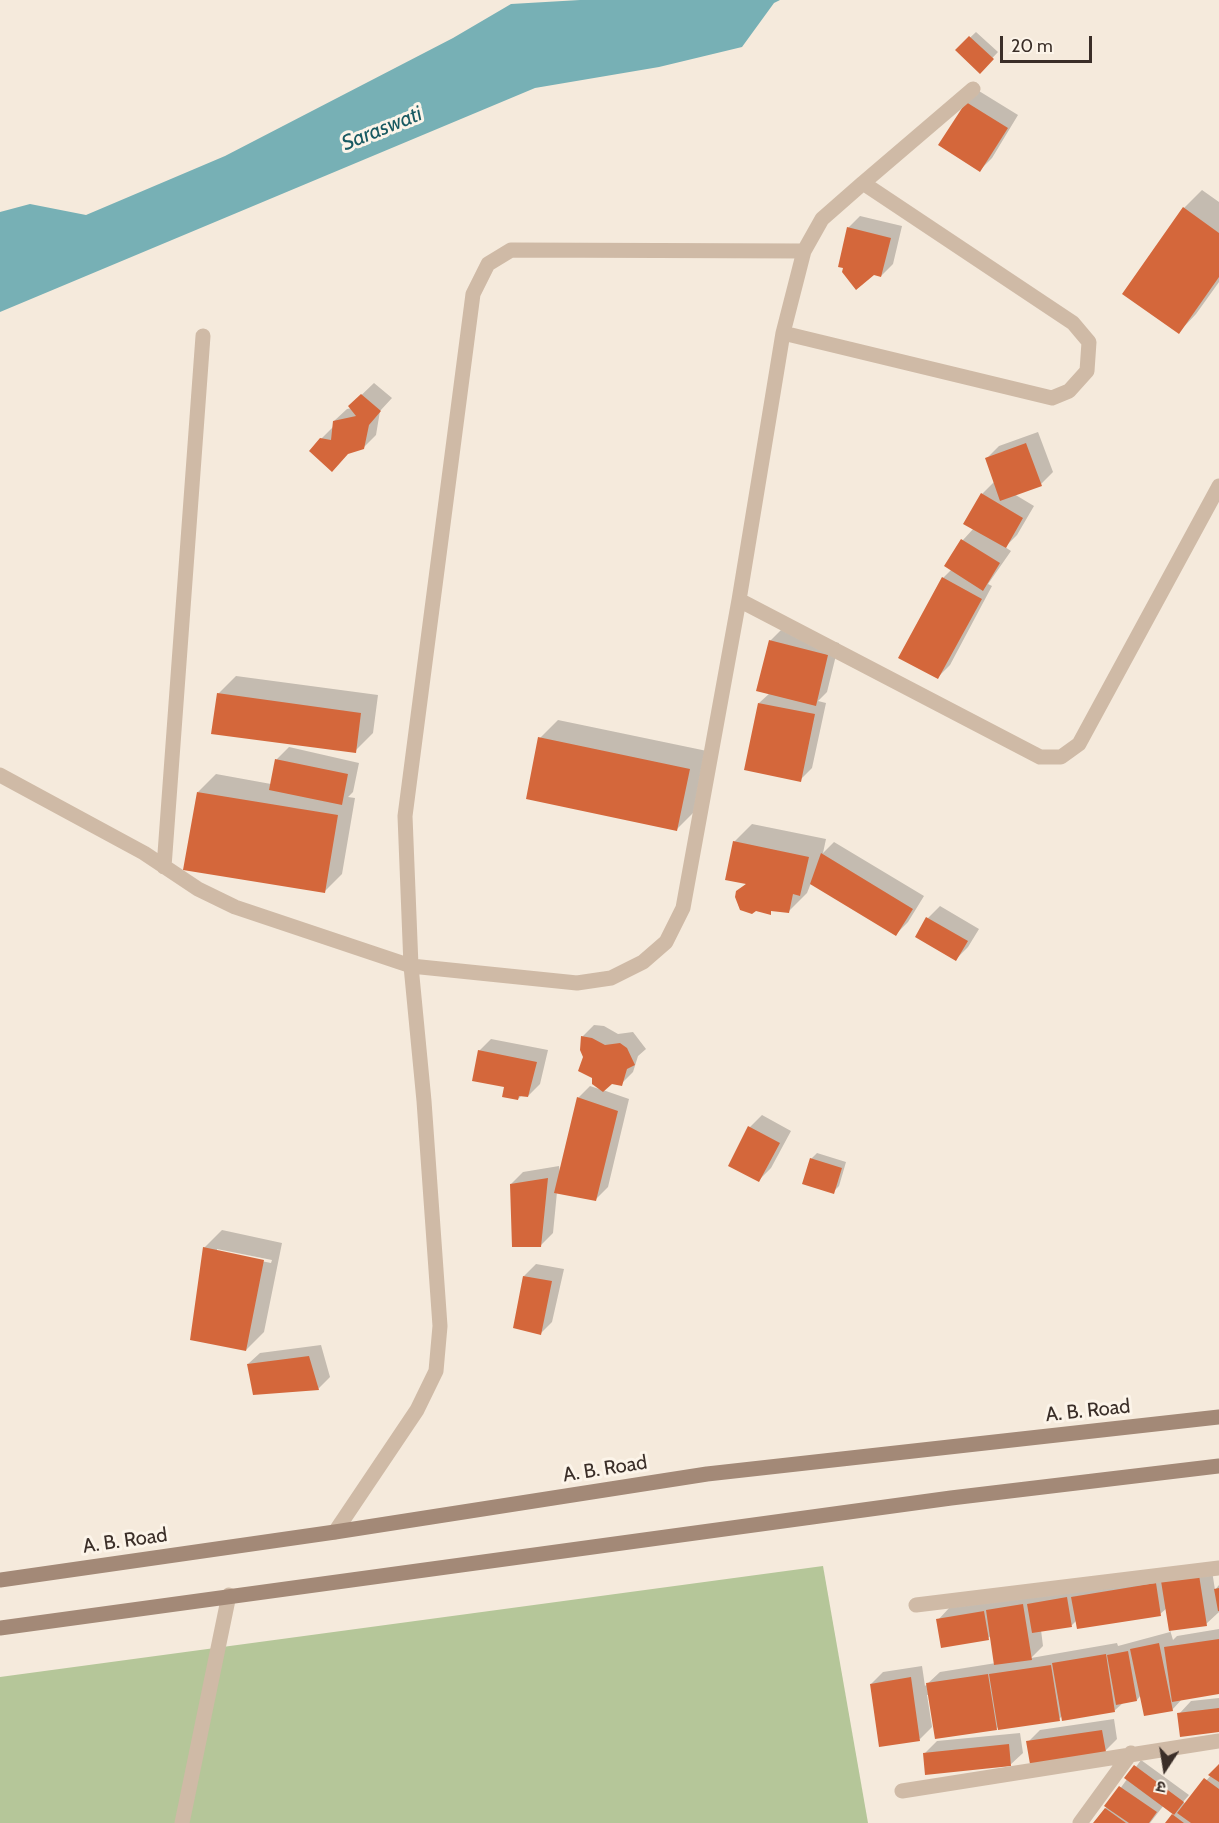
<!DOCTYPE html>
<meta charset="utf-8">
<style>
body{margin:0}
#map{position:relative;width:1219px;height:1823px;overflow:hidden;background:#f5eadc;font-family:Cabin,"Noto Sans Devanagari",sans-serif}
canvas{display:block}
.north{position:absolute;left:1135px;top:1739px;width:60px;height:60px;-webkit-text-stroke:4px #fcf4e9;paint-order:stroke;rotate:192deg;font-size:16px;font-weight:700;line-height:24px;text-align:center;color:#3a2e28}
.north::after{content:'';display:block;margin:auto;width:21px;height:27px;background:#3a2e28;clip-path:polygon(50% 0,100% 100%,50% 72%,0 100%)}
.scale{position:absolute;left:1000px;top:36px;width:92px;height:27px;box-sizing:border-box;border:3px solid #3a2e28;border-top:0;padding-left:8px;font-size:18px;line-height:21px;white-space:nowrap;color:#3a2e28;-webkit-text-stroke:4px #fcf4e9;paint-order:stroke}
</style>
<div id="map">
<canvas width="1219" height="1823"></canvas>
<div class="north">उ</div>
<div class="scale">20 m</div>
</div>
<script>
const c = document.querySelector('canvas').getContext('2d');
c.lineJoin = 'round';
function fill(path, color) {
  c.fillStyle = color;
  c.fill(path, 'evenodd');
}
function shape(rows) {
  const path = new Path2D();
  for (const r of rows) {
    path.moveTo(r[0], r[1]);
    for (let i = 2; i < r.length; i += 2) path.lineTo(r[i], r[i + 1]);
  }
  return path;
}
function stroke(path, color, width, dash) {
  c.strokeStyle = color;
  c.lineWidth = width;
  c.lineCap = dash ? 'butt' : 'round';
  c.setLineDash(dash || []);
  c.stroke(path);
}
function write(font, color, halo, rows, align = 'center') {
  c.font = font + ' Cabin,sans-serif';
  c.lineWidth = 6;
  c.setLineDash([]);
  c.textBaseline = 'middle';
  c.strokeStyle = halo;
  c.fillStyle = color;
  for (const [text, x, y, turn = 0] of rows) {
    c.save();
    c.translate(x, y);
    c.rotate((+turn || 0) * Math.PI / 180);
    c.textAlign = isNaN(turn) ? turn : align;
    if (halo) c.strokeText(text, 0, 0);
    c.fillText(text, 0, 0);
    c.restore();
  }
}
const green = shape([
 [823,1566,868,1823,0,1823,0,1677]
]);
const water = shape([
 [580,0,780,0,774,3,742,47,659,67,535,88,0,312,0,212,30,204,86,215,225,156,453,38,511,4]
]);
const shadow = shape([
 [976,32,998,52,980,71,957,50],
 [979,91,1018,115,992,158,980,170,967,103],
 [1202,190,1219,202,1219,282,1196,314,1179,332,1184,208],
 [860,216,902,226,893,264,881,276,848,228],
 [374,383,392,398,380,411,376,435,364,447,321,439,334,426,334,421,347,409,352,408,350,406],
 [1038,432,1053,472,1041,484,1014,494,1034,506,1017,535,1005,547,1011,551,988,584,992,586,950,665,938,677,943,578,952,569,946,566,963,540,974,528,982,494,995,481,987,458,999,446],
 [782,629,839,643,827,692,818,701,826,703,812,768,800,780,759,703,770,693,770,641],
 [236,676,378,695,373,733,355,751,218,694],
 [558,720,707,751,695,811,677,829,540,738],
 [289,747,359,763,353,792,348,797,355,798,342,874,324,892,198,792,216,774,271,784,277,759],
 [752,824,826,839,823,853,834,842,924,896,908,922,896,934,811,883,807,893,789,911,745,911,738,905,738,892,747,883,734,842],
 [940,906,979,929,968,947,956,959,917,936,928,918],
 [594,1025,604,1026,618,1034,633,1032,646,1049,638,1056,633,1072,621,1084,612,1083,603,1090,629,1099,608,1187,596,1199,557,1192,553,1233,541,1245,511,1184,523,1172,559,1166,560,1174,578,1098,590,1086,602,1090,585,1057,582,1037],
 [491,1039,548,1050,540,1084,528,1096,522,1095,518,1099,479,1051],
 [762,1115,791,1131,771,1168,759,1180,750,1127],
 [817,1153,846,1162,839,1186,833,1192,811,1159],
 [222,1230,282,1243,264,1332,246,1350,204,1248],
 [217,1249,272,1260,271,1263,217,1252],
 [536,1264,564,1269,552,1322,540,1334,524,1276],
 [321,1345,330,1377,318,1389,248,1364,260,1353],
 [1211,1564,1215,1590,1219,1585,1219,1612,1206,1624,1170,1630,1173,1640,1177,1636,1219,1629,1219,1693,1183,1698,1172,1710,1141,1695,1137,1700,1123,1703,1114,1711,1062,1716,1059,1719,999,1726,996,1729,930,1695,927,1695,932,1727,920,1739,871,1684,883,1672,922,1666,925,1686,940,1672,996,1663,992,1635,988,1638,938,1620,950,1607],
 [1167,1608,1170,1632,1118,1646,1117,1643,1031,1658,1043,1646,1041,1630,1072,1625,1077,1620,1160,1614],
 [1219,1698,1219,1730,1179,1714,1191,1701],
 [1114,1719,1117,1739,1105,1751,1028,1742,1040,1730],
 [1020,1733,1023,1753,1010,1765,925,1753,937,1741],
 [1141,1760,1189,1795,1183,1802,1186,1804,1219,1766,1219,1823,1167,1823,1175,1813,1164,1805,1150,1823,1095,1823]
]);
const building = shape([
 [969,36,994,59,980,74,955,50],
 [966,102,1008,128,980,172,938,145],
 [1183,207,1219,233,1219,277,1179,334,1122,294],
 [847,227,891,238,881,277,874,275,856,290,842,272,843,268,838,267],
 [361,394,381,411,369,425,364,449,348,454,332,472,309,451,320,438,331,440,333,421,356,416,348,406],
 [1026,443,1042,486,1000,501,985,458],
 [981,493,1023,518,1006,548,963,524],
 [961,539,1000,563,983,591,944,566],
 [942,577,982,599,938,679,898,658],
 [769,640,828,655,816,706,756,691],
 [217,693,361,713,356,753,211,734],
 [758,703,815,714,801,782,744,770],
 [538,737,690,769,677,831,526,799],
 [275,759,348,774,342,805,269,790],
 [197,792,338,815,325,893,183,870],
 [733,841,809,857,800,896,793,894,789,913,771,911,771,915,756,911,752,914,740,910,735,897,736,891,746,884,725,880],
 [821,853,913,909,896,936,810,884],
 [926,917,968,941,956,961,915,937],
 [581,1036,592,1038,605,1045,620,1043,627,1048,635,1065,627,1069,622,1086,612,1084,603,1092,592,1084,592,1078,578,1071,583,1057,580,1050],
 [478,1050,537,1062,528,1097,519,1096,518,1100,502,1097,504,1087,472,1081],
 [577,1097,618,1111,596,1201,554,1193],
 [748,1126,780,1143,759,1182,728,1166],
 [810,1158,842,1168,834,1194,802,1184],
 [548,1178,541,1247,512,1247,510,1184],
 [203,1247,264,1260,246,1351,190,1340],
 [523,1276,552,1281,541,1335,513,1328],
 [309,1356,319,1390,253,1395,247,1364],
 [1199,1575,1207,1626,1169,1631,1161,1581],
 [1156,1583,1161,1616,1077,1629,1071,1597],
 [1219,1588,1219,1611,1218,1611,1214,1589],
 [1067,1597,1072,1627,1032,1633,1027,1604],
 [1023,1604,1032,1660,994,1665,986,1610],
 [984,1611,989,1640,941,1648,936,1619],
 [1219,1639,1219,1694,1172,1702,1164,1647],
 [1159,1643,1173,1711,1144,1716,1130,1649],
 [1128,1651,1137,1701,1116,1705,1107,1655],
 [1106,1654,1115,1712,1062,1721,1052,1663],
 [1051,1665,1060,1721,998,1730,989,1674],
 [988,1674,997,1730,935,1739,926,1683],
 [911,1677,920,1741,879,1747,870,1684],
 [1219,1708,1219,1732,1180,1737,1177,1713],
 [1102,1730,1106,1752,1030,1764,1026,1741],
 [1009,1744,1011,1766,925,1775,923,1753],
 [1219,1764,1219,1782,1208,1775],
 [1134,1765,1184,1802,1174,1815,1124,1778],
 [1204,1778,1219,1789,1219,1823,1191,1823,1177,1813],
 [1119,1786,1157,1812,1149,1823,1129,1823,1104,1806],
 [1105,1808,1126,1823,1093,1823],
 [1172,1814,1184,1823,1165,1823]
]);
const lane = shape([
 [182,1823,229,1595]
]);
const street = shape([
 [863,183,822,219,804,251,783,333,1052,398,1069,391,1087,371,1089,342,1073,323,863,183,973,89],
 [783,333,739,600,683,908,666,942,643,962,611,978,577,983,411,966,405,816,473,294,488,264,511,250,804,251],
 [739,600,1040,757,1061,757,1079,744,1219,486],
 [0,775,144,853,198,889,235,907,411,966,424,1101,440,1326,436,1371,417,1410,335,1532],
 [164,867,203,336],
 [916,1605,1219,1568],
 [902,1791,1219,1741],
 [1080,1823,1131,1753]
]);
const secondary = shape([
 [0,1580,335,1532,707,1474,1219,1417],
 [0,1628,951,1498,1219,1466]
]);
const streetNames = [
 ["A. B. Road",1088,1411,-6],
 ["A. B. Road",605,1469,-9],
 ["A. B. Road",125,1541,-8]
];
const waterNames = [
 ["Saraswati",382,129,-22]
];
fill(green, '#b5c699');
fill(water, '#77b0b5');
fill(shadow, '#0003');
fill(building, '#d4673b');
stroke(lane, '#cfbaa6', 15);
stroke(street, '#cfbaa6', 15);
stroke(secondary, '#a38977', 15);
write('20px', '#3a2e28', '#fcf4e9', streetNames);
write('italic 21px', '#185961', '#fcf4e9', waterNames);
</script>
